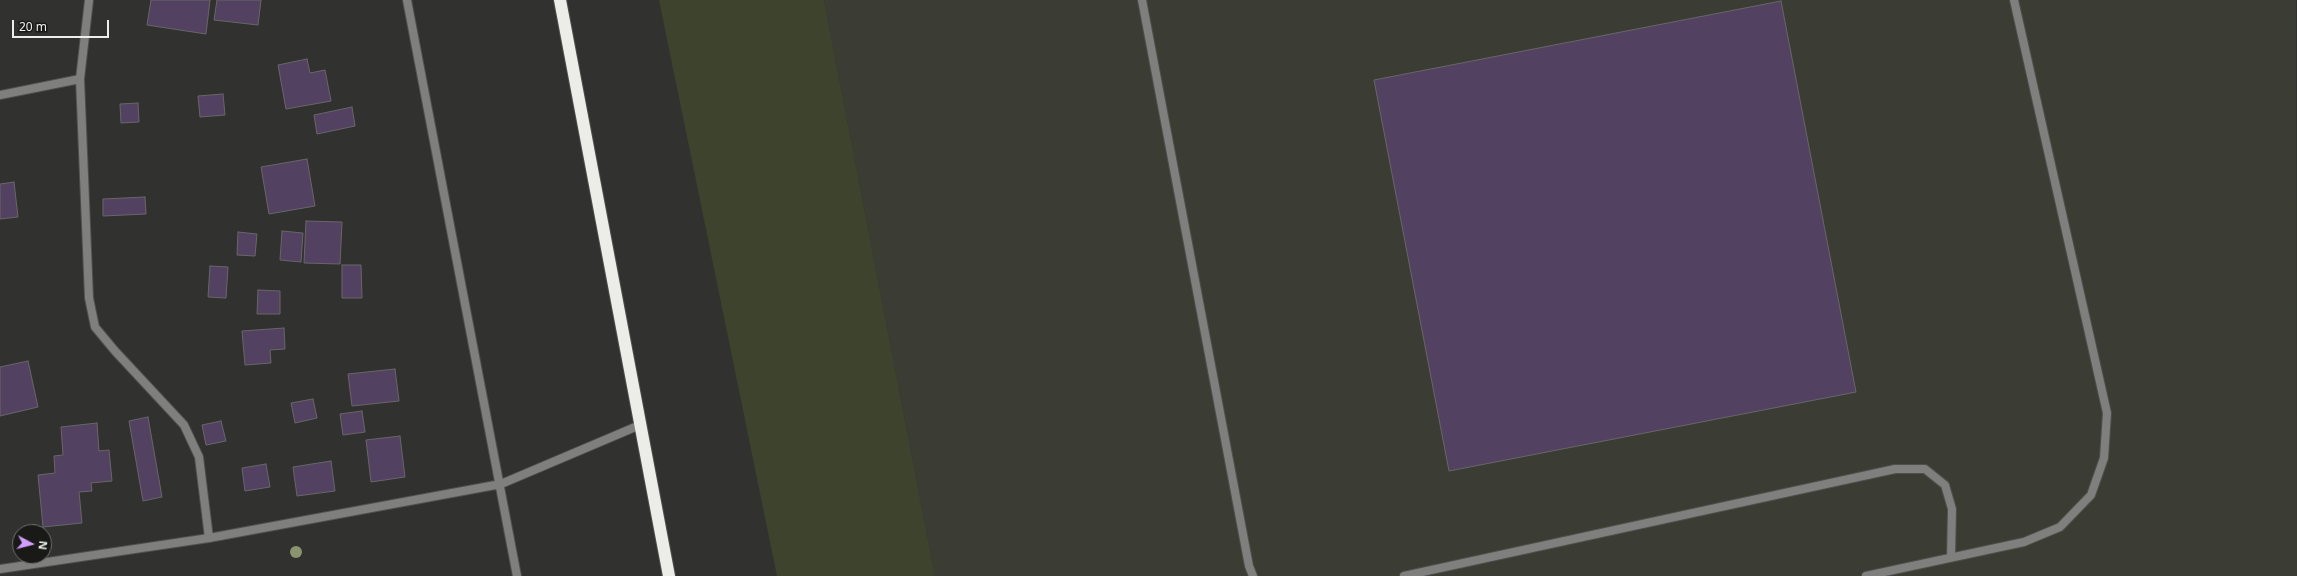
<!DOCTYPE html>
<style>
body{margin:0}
#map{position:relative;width:2297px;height:576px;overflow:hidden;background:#31322f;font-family:"Noto Sans",sans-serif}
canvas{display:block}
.north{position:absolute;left:12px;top:524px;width:40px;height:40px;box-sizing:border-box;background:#191a18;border:1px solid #6e6f6d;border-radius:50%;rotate:97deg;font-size:11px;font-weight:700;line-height:16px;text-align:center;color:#eeefed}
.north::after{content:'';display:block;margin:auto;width:14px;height:18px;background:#d49cfc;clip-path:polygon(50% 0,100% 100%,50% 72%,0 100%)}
.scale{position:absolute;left:12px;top:20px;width:97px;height:18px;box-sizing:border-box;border:2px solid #eeefed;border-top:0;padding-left:5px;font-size:12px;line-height:14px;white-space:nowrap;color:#eeefed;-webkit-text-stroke:3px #191a18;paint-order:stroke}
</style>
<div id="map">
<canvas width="2297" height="576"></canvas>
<div class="north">N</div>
<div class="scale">20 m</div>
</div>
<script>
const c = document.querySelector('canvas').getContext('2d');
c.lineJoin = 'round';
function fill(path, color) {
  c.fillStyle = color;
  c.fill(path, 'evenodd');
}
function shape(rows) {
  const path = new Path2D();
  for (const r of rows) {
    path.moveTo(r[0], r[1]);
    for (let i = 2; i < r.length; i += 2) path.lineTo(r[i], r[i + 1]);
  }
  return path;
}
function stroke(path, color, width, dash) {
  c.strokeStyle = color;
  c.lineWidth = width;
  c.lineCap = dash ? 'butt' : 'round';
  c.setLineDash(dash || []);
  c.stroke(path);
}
const built = shape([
 [824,0,2296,0,2297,576,935,576]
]);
const green = shape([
 [659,0,824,0,935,576,777,576]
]);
const building = shape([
 [151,0,210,0,206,34,147,25,151,0],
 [217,0,261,0,258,25,214,20,217,0],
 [1781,1,1856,392,1449,471,1374,80,1781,1],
 [307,59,310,73,325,70,331,101,286,109,278,65,307,59],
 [223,94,225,115,200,117,198,96,223,94],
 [138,103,139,122,121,123,120,104,138,103],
 [352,107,355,126,317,134,314,115,352,107],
 [307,159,315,206,269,214,261,167,307,159],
 [14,182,18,217,0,219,0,184,14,182],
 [145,197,146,214,103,216,103,199,145,197],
 [306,221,342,222,340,264,304,263,306,221],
 [282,231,303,233,301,262,280,260,282,231],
 [238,232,257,234,255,256,237,255,238,232],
 [342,265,361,265,362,298,342,298,342,265],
 [210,266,228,267,226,298,208,297,210,266],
 [258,290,280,291,280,314,257,314,258,290],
 [284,328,285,349,270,350,271,363,245,365,242,331,284,328],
 [28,361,38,407,0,416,0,367,28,361],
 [395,369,399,401,352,406,348,374,395,369],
 [313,399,317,418,295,423,291,403,313,399],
 [362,411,365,432,343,435,340,414,362,411],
 [148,417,162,497,143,501,129,421,148,417],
 [221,421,226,441,206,445,202,425,221,421],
 [97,423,99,451,109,450,112,481,91,483,92,491,79,492,82,523,43,527,38,475,55,473,54,456,63,455,61,427,97,423],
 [400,436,405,477,371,482,366,440,400,436],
 [331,461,335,491,297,496,293,467,331,461],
 [266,464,270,487,245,491,242,468,266,464]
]);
const lane = shape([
 [89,0,80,79,89,298,95,327,115,351,184,425,199,457,209,538],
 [1142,0,1249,566,1253,576],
 [0,95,80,79],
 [1404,576,1895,469,1925,469,1945,485,1952,509,1951,557],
 [1866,576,2024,542,2060,527,2091,495,2104,458,2107,413,2014,0]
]);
const street = shape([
 [407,0,517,576],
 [0,569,209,538,501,484,640,425]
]);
const highway = shape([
 [560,0,669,576]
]);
const trees = [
 [296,552]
];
fill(built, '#3b3d34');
fill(green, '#3d432d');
fill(building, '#534161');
stroke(building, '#686669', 1);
stroke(lane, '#4f504d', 10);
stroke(street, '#4f504d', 10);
stroke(highway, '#4f504d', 14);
stroke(lane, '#7f807e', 8);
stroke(street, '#7f807e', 8);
stroke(highway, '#ecede9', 12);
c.fillStyle = '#8a946f';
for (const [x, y] of trees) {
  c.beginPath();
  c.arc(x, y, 6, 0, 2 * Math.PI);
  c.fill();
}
</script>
